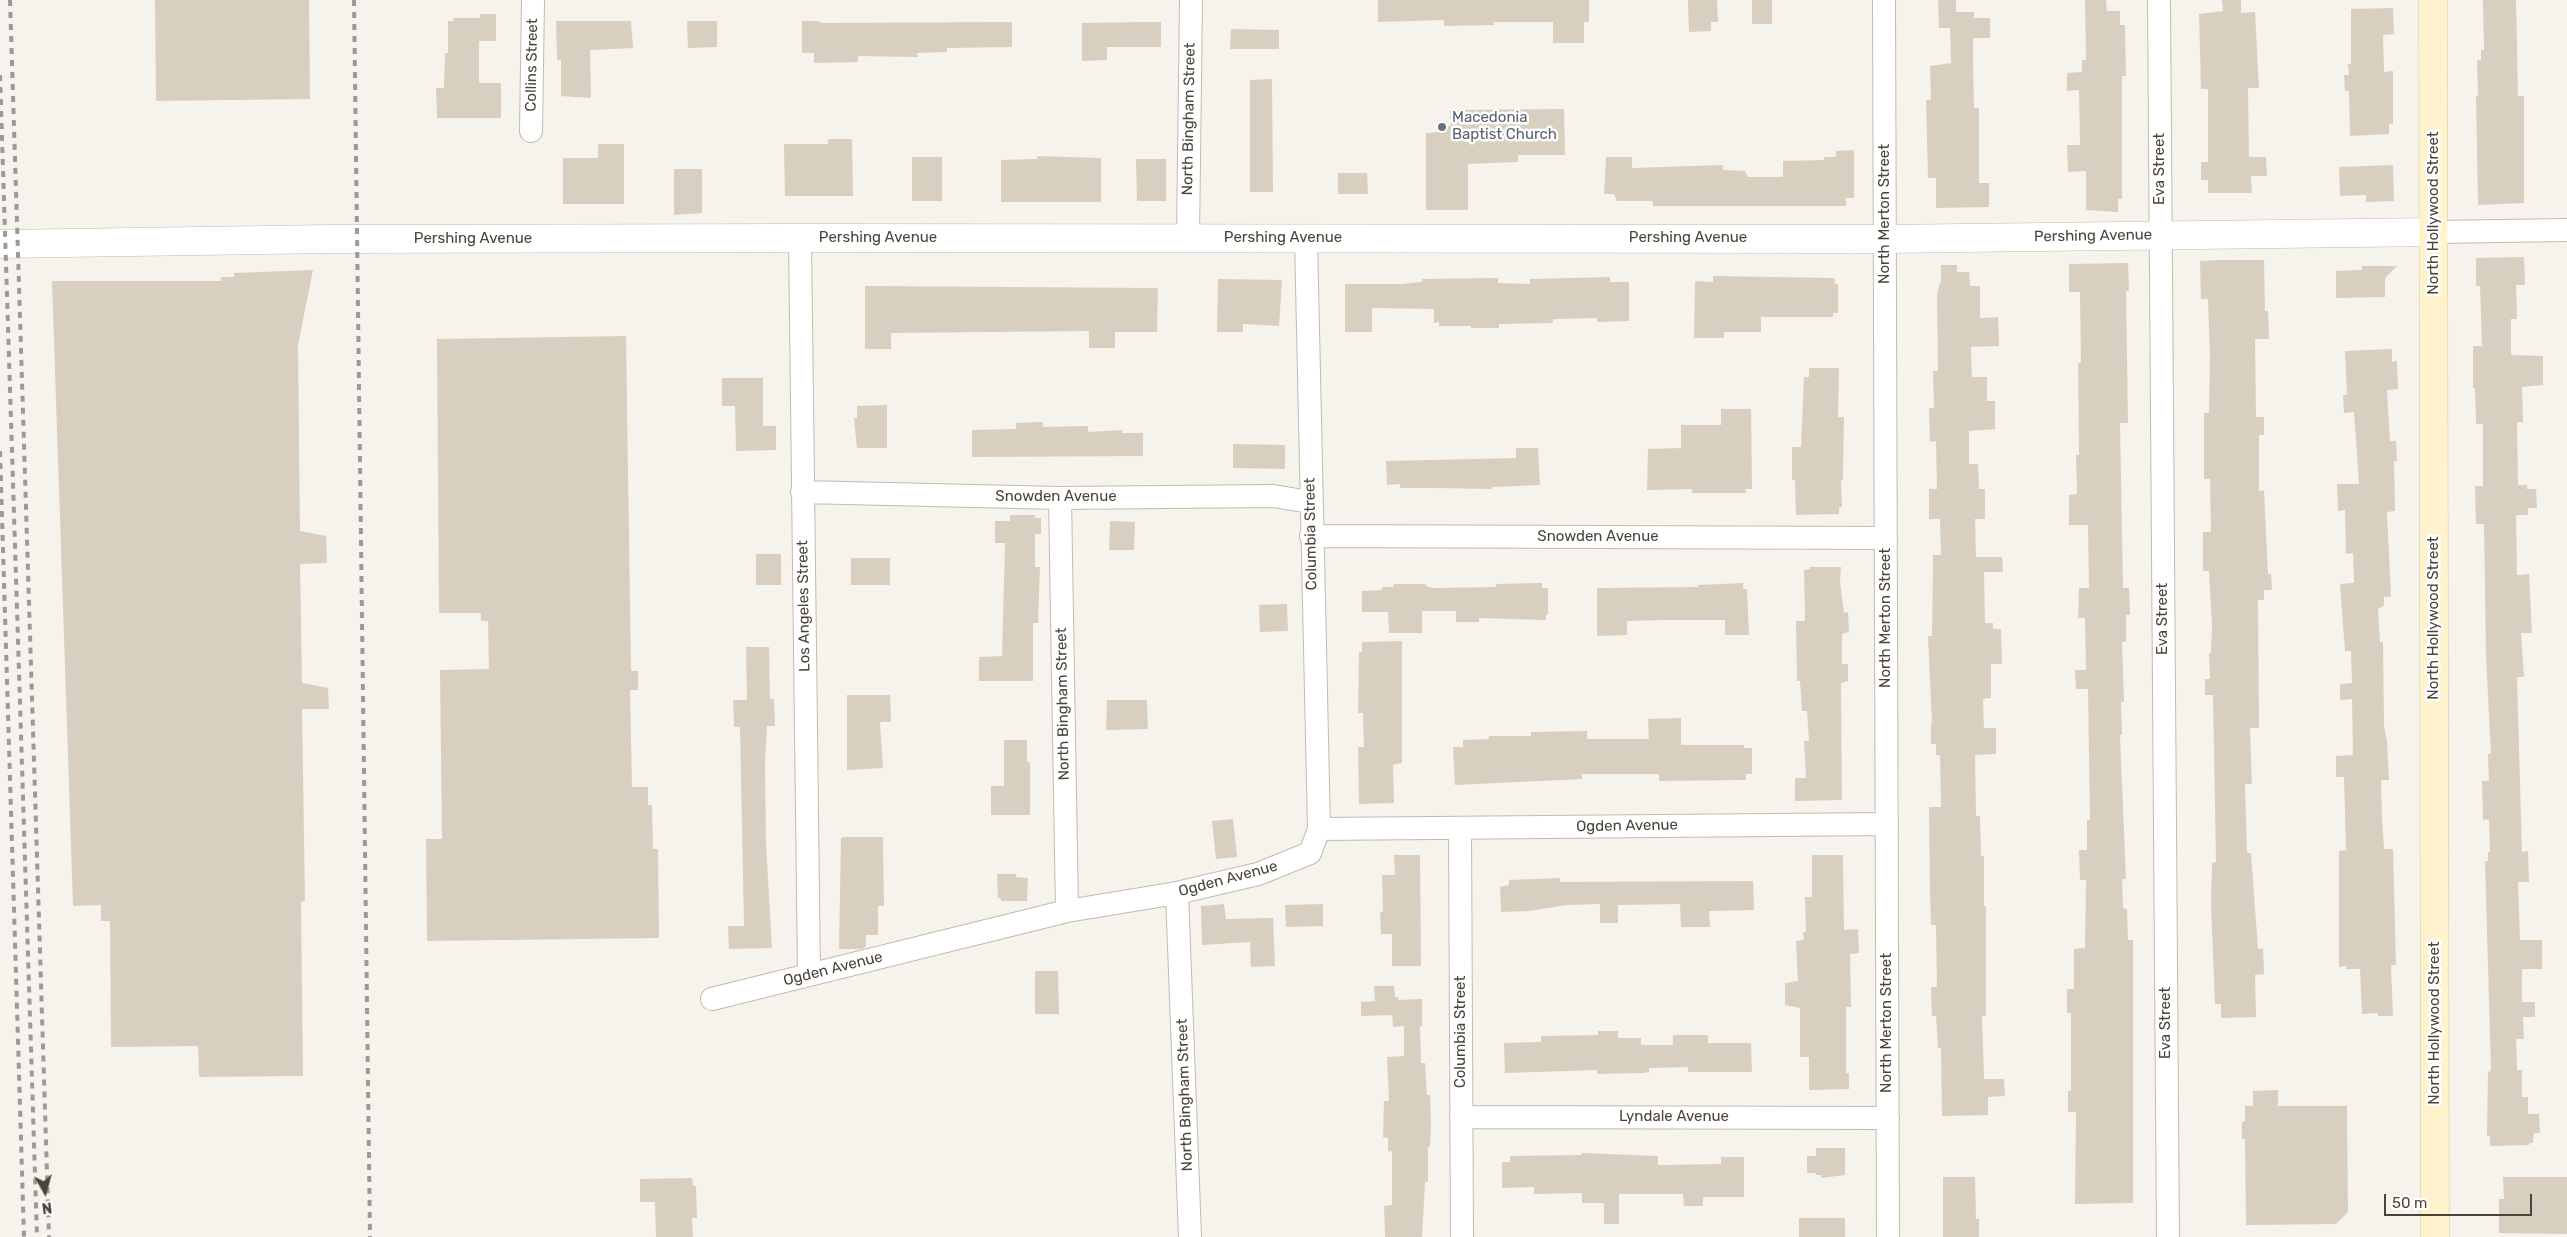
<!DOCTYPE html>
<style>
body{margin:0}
#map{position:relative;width:2567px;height:1237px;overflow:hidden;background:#f6f3ec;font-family:Rubik,sans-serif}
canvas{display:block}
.north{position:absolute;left:20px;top:1167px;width:50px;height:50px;-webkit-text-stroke:4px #fff;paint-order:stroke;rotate:173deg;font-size:14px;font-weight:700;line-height:20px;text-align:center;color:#4b4439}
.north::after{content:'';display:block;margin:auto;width:18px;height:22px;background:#4b4439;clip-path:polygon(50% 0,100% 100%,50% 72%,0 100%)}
.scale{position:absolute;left:2384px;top:1194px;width:148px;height:22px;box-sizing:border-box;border:2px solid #4b4439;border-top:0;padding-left:6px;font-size:15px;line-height:18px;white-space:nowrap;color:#4b4439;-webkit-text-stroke:4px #fff;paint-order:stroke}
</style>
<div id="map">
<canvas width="2567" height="1237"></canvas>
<div class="north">N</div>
<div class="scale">50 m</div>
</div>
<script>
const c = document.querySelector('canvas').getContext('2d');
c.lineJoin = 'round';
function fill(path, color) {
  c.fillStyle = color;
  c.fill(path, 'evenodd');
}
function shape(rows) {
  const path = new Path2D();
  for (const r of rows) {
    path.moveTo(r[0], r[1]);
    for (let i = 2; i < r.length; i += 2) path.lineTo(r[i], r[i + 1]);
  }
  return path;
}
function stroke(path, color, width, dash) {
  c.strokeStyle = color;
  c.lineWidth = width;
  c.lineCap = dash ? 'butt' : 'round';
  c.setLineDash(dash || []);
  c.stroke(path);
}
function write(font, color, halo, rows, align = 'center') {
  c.font = font + ' Rubik,sans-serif';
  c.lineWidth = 5;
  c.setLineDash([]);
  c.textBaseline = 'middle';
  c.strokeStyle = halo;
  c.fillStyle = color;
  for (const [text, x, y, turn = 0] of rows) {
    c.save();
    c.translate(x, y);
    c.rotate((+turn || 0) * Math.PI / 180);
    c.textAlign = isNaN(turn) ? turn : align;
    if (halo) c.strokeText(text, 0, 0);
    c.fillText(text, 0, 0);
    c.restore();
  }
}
const building = shape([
 [155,0,309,0,310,99,156,101],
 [1378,0,1589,0,1589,22,1584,22,1584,43,1553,43,1553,22,1494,22,1494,25,1444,26,1444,20,1378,22],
 [1688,0,1717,0,1718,22,1711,22,1711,31,1689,32],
 [1752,0,1772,0,1772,24,1752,24],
 [1938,0,1956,0,1956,12,1974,12,1974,18,1990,18,1990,38,1973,38,1973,58,1974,108,1979,108,1979,183,1989,183,1989,207,1936,208,1936,178,1928,178,1926,100,1931,100,1930,66,1951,63,1950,28,1939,28],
 [2085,0,2106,0,2107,11,2120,11,2120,25,2125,25,2126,76,2122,76,2122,199,2118,199,2118,212,2086,210,2086,171,2068,172,2067,145,2080,145,2079,90,2067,91,2067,73,2082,72,2082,60,2086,60],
 [2222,0,2241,0,2241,13,2255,12,2259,88,2248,88,2249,157,2266,157,2267,176,2251,176,2252,193,2208,193,2208,180,2201,180,2201,162,2208,162,2208,89,2201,89,2199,14,2223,11],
 [2483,0,2516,0,2518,96,2524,96,2524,203,2478,205,2476,96,2478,96,2477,60,2481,60,2481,50,2484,50],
 [2393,8,2394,34,2383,35,2384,72,2393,71,2393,124,2389,124,2389,134,2350,136,2349,91,2345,91,2344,75,2349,75,2348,64,2351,64,2351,9],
 [480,14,496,14,496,41,479,41,479,83,501,83,501,118,437,118,436,88,444,88,445,53,448,53,448,21,454,21,453,18,480,18],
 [556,21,631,21,633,48,590,50,591,98,561,96,561,60,557,60],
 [687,21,717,21,717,47,688,48],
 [802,21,819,21,820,23,1012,22,1012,47,947,48,947,52,917,53,918,57,858,56,858,62,814,63,814,53,802,53],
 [1147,22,1161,22,1161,47,1107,47,1107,60,1082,61,1082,23],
 [1231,29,1279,30,1279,49,1230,49],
 [1272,79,1273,192,1250,192,1250,80],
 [1564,109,1565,155,1518,155,1518,162,1468,164,1468,210,1426,210,1426,133,1439,132,1439,126,1451,126,1450,110],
 [828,139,852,139,853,196,785,196,784,144,828,144],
 [598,144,624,144,624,204,563,204,563,158,598,158],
 [1854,150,1854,198,1846,198,1846,206,1653,206,1653,201,1617,201,1614,194,1604,194,1606,157,1632,157,1632,168,1723,165,1723,170,1745,171,1748,177,1783,177,1783,161,1824,160,1824,157,1836,157,1836,151],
 [1037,156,1101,158,1101,202,1001,202,1001,160,1037,159],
 [912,157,942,157,942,201,912,201],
 [1136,159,1166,159,1166,201,1137,201],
 [2393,165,2394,201,2366,202,2366,195,2340,196,2339,167],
 [674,169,702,169,702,213,674,215],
 [1338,173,1367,173,1368,194,1338,194],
 [2524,257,2525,285,2516,285,2517,319,2511,319,2511,355,2543,356,2543,385,2522,387,2523,422,2517,422,2518,485,2527,485,2527,489,2536,489,2537,508,2528,508,2528,515,2516,515,2517,575,2529,574,2532,633,2521,633,2524,677,2517,677,2522,852,2528,851,2529,882,2518,882,2520,940,2542,940,2542,969,2522,969,2522,1002,2535,1002,2535,1017,2523,1017,2524,1039,2516,1039,2517,1070,2522,1070,2522,1097,2528,1097,2528,1114,2539,1114,2540,1133,2534,1133,2533,1143,2529,1143,2529,1145,2490,1146,2490,1136,2487,1136,2488,1073,2491,1070,2485,861,2488,861,2488,852,2490,852,2489,819,2483,820,2482,781,2489,781,2488,754,2491,754,2486,656,2484,524,2476,524,2475,486,2483,486,2483,424,2476,424,2475,388,2473,388,2473,346,2482,346,2480,286,2476,286,2476,258],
 [2219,260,2264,260,2265,311,2268,311,2269,339,2255,339,2256,417,2264,417,2264,435,2259,435,2259,491,2264,490,2268,574,2271,574,2272,590,2264,590,2264,600,2258,600,2259,728,2250,728,2252,784,2245,784,2247,853,2251,853,2258,949,2263,948,2264,974,2255,975,2256,1017,2221,1018,2221,1004,2215,1004,2211,905,2212,863,2216,862,2213,695,2205,695,2205,679,2210,679,2209,653,2211,653,2212,626,2209,571,2203,571,2203,532,2211,532,2210,479,2204,479,2204,413,2209,413,2210,355,2208,299,2201,299,2200,261],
 [2128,263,2129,291,2126,291,2128,423,2120,423,2123,588,2129,588,2130,615,2126,615,2126,642,2122,642,2124,702,2121,702,2122,735,2120,735,2126,879,2122,879,2123,908,2127,909,2128,940,2133,940,2133,1203,2075,1204,2076,1112,2068,1112,2068,1091,2071,1091,2071,1013,2067,1013,2067,989,2074,989,2074,949,2085,948,2086,880,2080,880,2079,850,2087,850,2087,820,2090,820,2088,689,2076,689,2075,670,2086,670,2085,618,2078,618,2079,588,2089,588,2088,525,2069,525,2069,495,2077,494,2076,455,2079,455,2078,363,2081,363,2080,292,2069,292,2069,264],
 [1941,265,1957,265,1957,272,1969,272,1970,286,1980,286,1980,318,1998,317,1999,346,1971,347,1972,377,1987,377,1987,401,1995,401,1995,429,1969,431,1969,464,1978,464,1979,489,1985,489,1985,519,1975,519,1976,557,2002,557,2003,572,1984,572,1985,623,1993,623,1993,629,2001,629,2002,664,1991,664,1991,698,1983,699,1984,728,1996,728,1996,754,1975,755,1976,816,1980,816,1981,856,1984,856,1984,906,1986,906,1986,1016,1982,1016,1984,1079,2004,1079,2005,1096,1988,1097,1988,1115,1942,1116,1941,1048,1938,1048,1936,1016,1932,1016,1931,987,1937,987,1936,925,1931,925,1930,893,1929,807,1941,807,1940,755,1936,755,1936,744,1931,744,1931,723,1932,723,1928,636,1932,636,1933,555,1941,555,1940,519,1929,519,1929,489,1937,489,1936,441,1930,442,1929,408,1934,408,1933,371,1938,371,1937,294,1941,280],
 [2362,266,2397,266,2385,278,2385,297,2336,298,2336,271,2362,270],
 [313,270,298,345,300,531,326,536,327,563,300,564,302,683,328,688,329,709,302,709,305,901,301,902,303,1076,199,1077,198,1046,111,1047,110,921,101,921,101,905,73,906,52,281,221,281,221,277,234,277,234,273],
 [1713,276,1834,278,1835,284,1838,284,1838,313,1833,313,1833,317,1761,317,1761,332,1724,332,1724,338,1694,338,1695,281,1713,282],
 [1610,277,1610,282,1629,282,1629,321,1597,322,1597,318,1553,319,1553,323,1499,324,1499,328,1471,328,1471,326,1439,326,1439,322,1434,323,1434,309,1372,308,1372,332,1345,332,1345,284,1402,284,1422,282,1422,279,1498,278,1498,283,1530,284,1530,279],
 [1218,279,1282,280,1279,326,1243,324,1243,332,1217,332],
 [865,286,1158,288,1157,332,1115,332,1115,348,1089,348,1089,331,891,333,891,349,865,349],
 [626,336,631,671,638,671,638,690,630,690,632,787,648,787,648,805,652,805,653,849,658,849,659,938,427,941,426,839,442,839,440,670,489,669,488,621,481,621,481,613,439,613,437,339],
 [2392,349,2392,362,2397,361,2398,389,2387,390,2390,441,2396,441,2397,461,2394,461,2395,511,2387,512,2391,597,2384,597,2384,606,2378,609,2380,642,2383,642,2384,726,2387,741,2389,780,2381,780,2382,820,2384,849,2393,849,2396,965,2391,965,2393,1016,2378,1016,2378,1013,2362,1014,2360,969,2346,969,2346,966,2339,967,2339,851,2346,850,2344,777,2336,777,2336,756,2353,755,2352,699,2340,700,2340,684,2352,683,2351,651,2345,651,2340,584,2354,583,2353,553,2346,554,2345,510,2338,511,2337,484,2359,484,2354,412,2344,413,2343,395,2347,395,2345,351],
 [1809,368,1839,368,1838,417,1844,417,1843,480,1841,480,1842,507,1839,507,1839,514,1796,515,1795,480,1792,480,1792,447,1801,447,1804,377,1809,377],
 [722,378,763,378,763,426,776,426,776,450,736,451,735,406,722,406],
 [887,405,887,448,857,448,854,418,857,418,857,406],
 [1721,409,1751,409,1752,489,1745,489,1746,493,1692,493,1692,489,1647,490,1648,449,1681,448,1681,425,1721,425],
 [1043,422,1043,427,1088,426,1088,432,1122,430,1122,433,1143,433,1143,456,972,457,972,430,1016,429,1016,423],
 [1233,444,1285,445,1285,469,1233,468],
 [1516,448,1538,448,1540,485,1492,487,1492,489,1436,488,1400,488,1400,484,1387,485,1386,461,1516,458],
 [1010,515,1035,515,1035,518,1041,518,1041,534,1035,534,1035,567,1040,567,1038,623,1033,623,1033,681,979,681,979,657,1002,656,1005,543,995,543,995,521,1010,521],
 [1110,521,1135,522,1134,550,1109,550],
 [756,554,781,554,781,585,756,585],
 [851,558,890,558,890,585,851,585],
 [1810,567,1841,567,1840,582,1844,613,1848,612,1849,632,1842,634,1842,664,1848,664,1848,681,1841,683,1842,800,1795,801,1795,778,1806,778,1804,741,1809,741,1807,711,1802,711,1800,681,1797,681,1796,621,1805,621,1804,570,1810,569],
 [1542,583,1542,588,1548,588,1548,615,1546,615,1546,620,1479,618,1479,622,1456,622,1456,611,1422,611,1422,633,1389,633,1388,612,1362,612,1362,591,1382,590,1382,587,1394,587,1393,584,1426,584,1426,586,1433,588,1496,587,1496,584],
 [1743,583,1743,589,1747,589,1749,635,1725,635,1725,620,1665,620,1627,621,1627,635,1597,636,1597,588,1698,587,1698,585],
 [1287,604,1288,631,1260,632,1259,605],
 [1402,641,1402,763,1393,765,1394,803,1359,804,1358,747,1364,747,1363,713,1358,713,1359,652,1362,652,1362,642],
 [746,647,769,647,770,699,774,699,775,726,767,726,765,764,766,844,772,948,729,949,728,926,744,926,740,727,734,727,733,700,747,700],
 [847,695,890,695,891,722,880,722,883,768,847,770],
 [1107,700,1147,700,1148,729,1106,730],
 [1681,718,1681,745,1744,745,1744,748,1752,748,1752,774,1746,774,1746,780,1659,781,1659,774,1582,774,1582,779,1455,785,1453,747,1463,747,1463,740,1489,739,1489,736,1531,736,1531,732,1587,731,1587,739,1649,739,1648,719],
 [1004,740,1027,740,1027,762,1030,762,1030,815,991,815,991,786,1004,786],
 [1233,819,1237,857,1216,859,1212,821],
 [844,837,883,837,884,906,878,906,878,935,866,935,866,947,861,949,839,949,841,838],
 [1394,855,1420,855,1421,966,1392,966,1392,934,1381,934,1380,912,1383,912,1382,875,1395,875],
 [1812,855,1843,855,1844,930,1858,929,1859,953,1850,954,1851,1007,1846,1007,1846,1073,1849,1073,1849,1089,1809,1090,1809,1057,1800,1057,1800,1008,1785,1005,1785,983,1798,981,1796,941,1804,940,1803,932,1806,932,1805,897,1812,897],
 [997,874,1016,874,1016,877,1028,878,1027,901,1001,901,1001,898,998,898],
 [1560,878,1560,882,1753,881,1754,910,1709,911,1710,927,1681,927,1680,904,1618,905,1618,923,1600,923,1600,904,1567,905,1528,911,1501,912,1500,887,1509,885,1509,880],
 [1224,904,1226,919,1273,918,1275,966,1251,967,1250,942,1202,945,1201,906],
 [1323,904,1323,926,1286,927,1285,905],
 [1035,971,1058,971,1059,1014,1035,1014],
 [1374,986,1394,986,1395,997,1398,997,1398,1000,1422,999,1422,1026,1420,1026,1420,1029,1421,1063,1425,1063,1427,1095,1430,1095,1431,1124,1430,1147,1428,1147,1428,1182,1425,1182,1422,1237,1385,1237,1384,1206,1392,1205,1392,1151,1388,1152,1388,1138,1383,1137,1384,1101,1389,1101,1387,1057,1404,1056,1404,1026,1393,1027,1392,1015,1361,1016,1361,1002,1375,1001],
 [1598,1031,1618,1031,1618,1038,1641,1038,1641,1045,1673,1045,1673,1035,1708,1035,1708,1043,1751,1043,1752,1072,1688,1072,1688,1067,1649,1068,1649,1072,1643,1073,1597,1074,1597,1070,1505,1073,1504,1043,1541,1042,1541,1036,1598,1035],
 [2278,1090,2278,1106,2347,1106,2348,1212,2336,1224,2246,1225,2245,1139,2242,1139,2242,1122,2245,1121,2245,1106,2253,1106,2253,1091],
 [1816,1148,1845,1148,1845,1175,1821,1178,1821,1175,1816,1175,1816,1173,1807,1173,1807,1156,1816,1156],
 [1582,1153,1658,1156,1658,1165,1664,1165,1721,1164,1721,1157,1744,1157,1744,1197,1703,1197,1703,1206,1684,1206,1683,1194,1619,1194,1619,1224,1604,1224,1604,1203,1582,1203,1582,1193,1534,1194,1534,1187,1502,1188,1502,1162,1510,1162,1510,1156,1582,1155],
 [1943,1177,1975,1177,1976,1219,1979,1219,1979,1237,1943,1237],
 [2503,1177,2567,1177,2567,1234,2499,1233,2499,1199,2504,1199],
 [692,1178,693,1186,696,1186,697,1218,692,1218,693,1237,656,1237,655,1202,640,1202,640,1179],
 [1799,1218,1845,1218,1845,1237,1799,1237]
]);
const minor = shape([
 [1884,0,1888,1237],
 [2159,0,2168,1237],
 [531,131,533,0],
 [2434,232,2567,230],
 [800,238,809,975],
 [1188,238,1191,0],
 [1306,238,1319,829],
 [802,492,1060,498,1273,496,1310,502],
 [1060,498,1067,911],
 [1311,536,1886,538],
 [1460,828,1462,1237],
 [1177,893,1190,1237],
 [712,999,1067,911,1177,893,1258,874,1310,853,1319,829,1887,824],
 [1461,1117,1888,1118]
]);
const tertiary = shape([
 [0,244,330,239,800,238,1885,239,2434,232]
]);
const secondary = shape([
 [2433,0,2435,1237]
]);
const rail = shape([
 [10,0,49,1237],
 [354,0,370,1237],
 [0,75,37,1237],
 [0,451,24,1237]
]);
const markers = [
 [1442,127,5,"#6b7280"]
];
const streetNames = [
 ["Collins Street",532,65,-89],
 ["North Bingham Street",1189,119,-89],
 ["Eva Street",2160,169,-90],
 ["North Hollywood Street",2434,213,-90],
 ["North Merton Street",1885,214,-90],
 ["Pershing Avenue",2093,236,-1],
 ["Pershing Avenue",878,238],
 ["Pershing Avenue",1283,238],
 ["Pershing Avenue",1688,238],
 ["Pershing Avenue",473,239],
 ["Snowden Avenue",1056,497],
 ["Columbia Street",1311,534,-91],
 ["Snowden Avenue",1598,537],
 ["Los Angeles Street",804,606,-91],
 ["North Merton Street",1886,618,-90],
 ["North Hollywood Street",2434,618,-90],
 ["Eva Street",2163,619,-90],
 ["North Bingham Street",1063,704,-91],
 ["Ogden Avenue",1627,826,-1],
 ["Ogden Avenue",1228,879,-15],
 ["Ogden Avenue",833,969,-14],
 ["North Merton Street",1887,1023,-90],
 ["Eva Street",2166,1023,-90],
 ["North Hollywood Street",2435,1023,-90],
 ["Columbia Street",1461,1032,-90],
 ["North Bingham Street",1185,1095,-92],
 ["Lyndale Avenue",1674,1117]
];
const worshipNames = [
 ["Macedonia",1452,118],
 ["Baptist Church",1452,135]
];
fill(building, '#d8cfc1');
stroke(minor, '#c2bbae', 24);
stroke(tertiary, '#c2bbae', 29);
stroke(secondary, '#d6c79b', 29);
stroke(minor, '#fff', 22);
stroke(tertiary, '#fff', 28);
stroke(secondary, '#fff3cd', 28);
stroke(rail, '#9a9a9a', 4, [6, 6]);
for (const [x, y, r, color] of markers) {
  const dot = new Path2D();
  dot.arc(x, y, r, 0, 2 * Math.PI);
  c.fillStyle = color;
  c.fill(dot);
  stroke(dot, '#fff', 2);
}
write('15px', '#4b4439', '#fff', streetNames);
write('15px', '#5b616d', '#fff', worshipNames, 'left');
</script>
